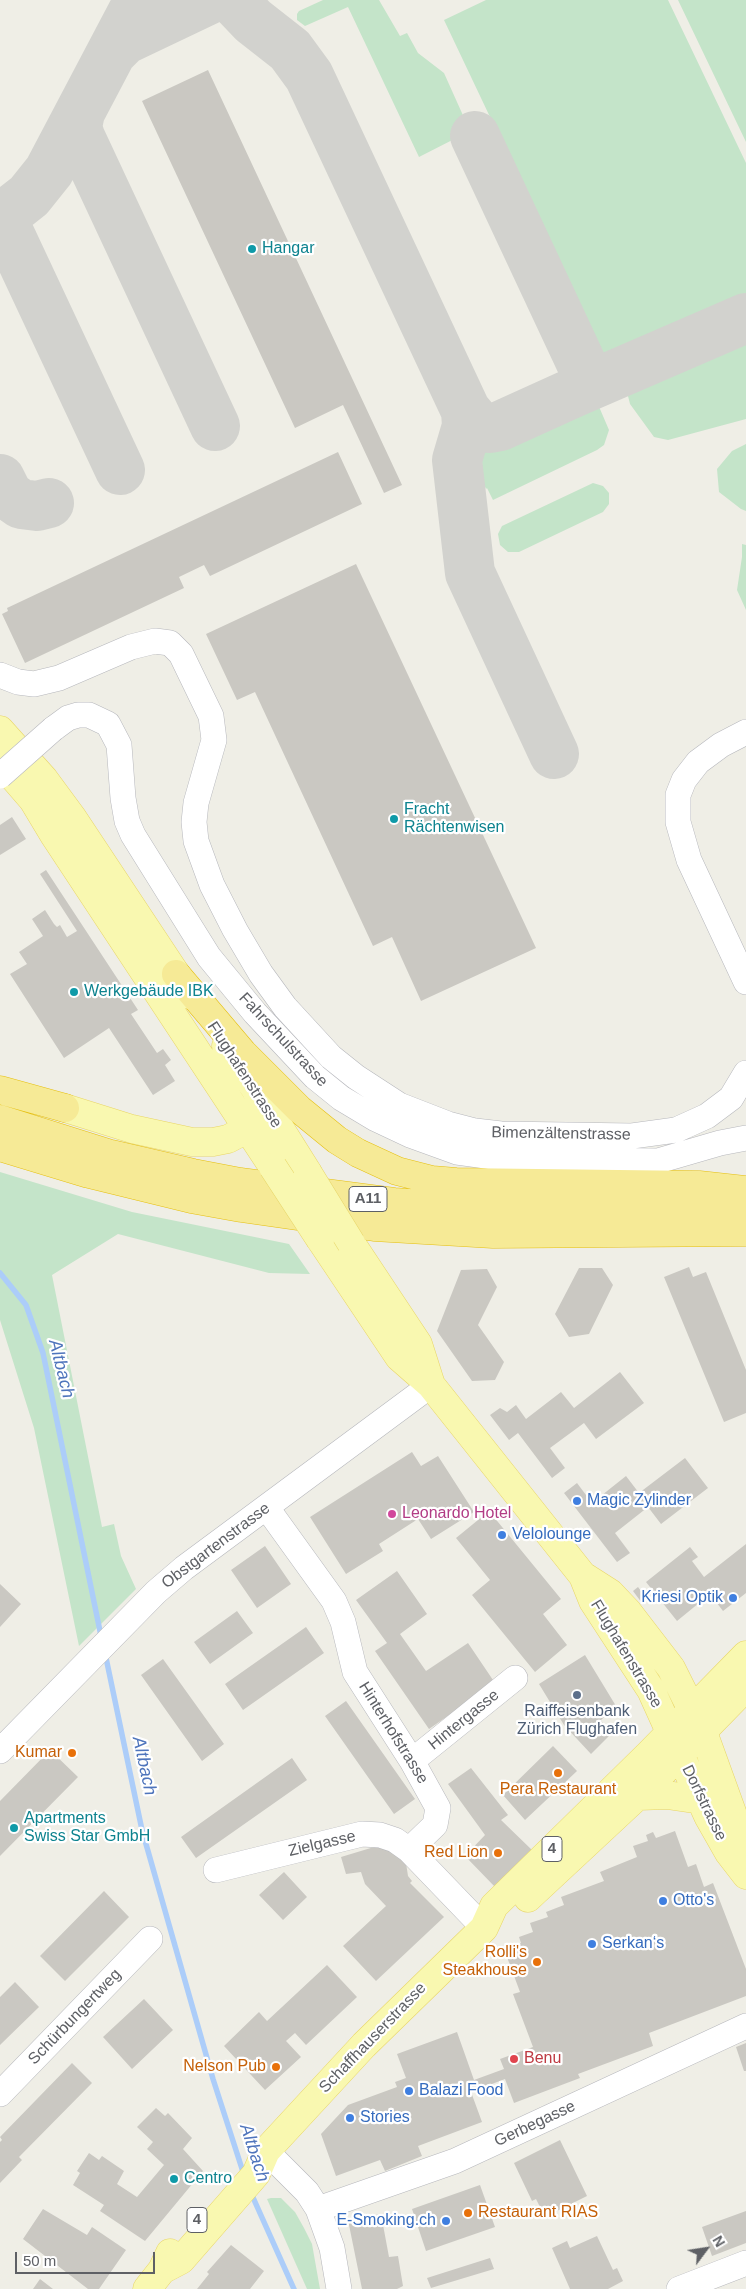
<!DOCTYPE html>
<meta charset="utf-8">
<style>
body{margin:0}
#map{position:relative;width:746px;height:2289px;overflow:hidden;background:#efeee6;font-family:Arial,sans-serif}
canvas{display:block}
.north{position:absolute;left:681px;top:2224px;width:50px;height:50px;-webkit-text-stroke:4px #fff;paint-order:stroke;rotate:59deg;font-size:14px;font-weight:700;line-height:20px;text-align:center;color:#5e6065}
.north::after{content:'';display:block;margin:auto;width:18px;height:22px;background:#5e6065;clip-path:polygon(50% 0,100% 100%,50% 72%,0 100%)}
.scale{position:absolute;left:15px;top:2252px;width:140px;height:22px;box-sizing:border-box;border:2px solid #5e6065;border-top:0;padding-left:6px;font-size:15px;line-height:18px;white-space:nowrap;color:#5e6065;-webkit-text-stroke:4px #fff;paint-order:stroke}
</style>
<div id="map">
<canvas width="746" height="2289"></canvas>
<div class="north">N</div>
<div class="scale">50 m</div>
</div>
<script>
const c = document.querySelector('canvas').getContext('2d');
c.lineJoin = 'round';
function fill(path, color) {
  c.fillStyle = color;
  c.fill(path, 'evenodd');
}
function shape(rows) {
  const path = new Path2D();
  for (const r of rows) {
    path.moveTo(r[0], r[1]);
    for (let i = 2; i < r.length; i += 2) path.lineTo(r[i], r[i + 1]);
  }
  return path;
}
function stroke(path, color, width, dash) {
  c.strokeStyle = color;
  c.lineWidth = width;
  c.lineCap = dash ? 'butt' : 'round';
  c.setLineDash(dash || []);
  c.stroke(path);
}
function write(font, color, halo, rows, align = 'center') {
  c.font = font + ' Arial,sans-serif';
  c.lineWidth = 4.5;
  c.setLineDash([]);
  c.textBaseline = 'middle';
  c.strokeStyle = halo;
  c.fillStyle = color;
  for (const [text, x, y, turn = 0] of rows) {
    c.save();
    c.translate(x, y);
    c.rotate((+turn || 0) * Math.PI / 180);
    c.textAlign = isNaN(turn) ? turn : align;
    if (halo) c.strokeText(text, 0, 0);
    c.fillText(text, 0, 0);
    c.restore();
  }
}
const green = shape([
 [323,0,379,0,400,36,407,33,418,53,444,73,470,131,419,157,348,7,305,26,297,20,297,14,299,11],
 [486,0,668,0,746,163,746,306,622,359,611,359,601,351,444,20],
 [678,0,746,0,746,142],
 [746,330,746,419,668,440,654,437,630,404,627,392,631,382,641,374],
 [594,395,609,430,604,445,597,450,493,500,487,488,486,489,470,451],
 [746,444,746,511,741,509,719,492,717,469,732,451],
 [593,483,603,486,609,493,609,504,603,512,519,552,508,552,500,545,498,534,502,526],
 [742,544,746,545,746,610,737,590,742,557],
 [0,1172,132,1212,289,1244,310,1274,269,1273,118,1234,52,1275,102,1527,114,1524,121,1556,136,1589,79,1646,34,1428,0,1320],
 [271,2198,281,2198,295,2212,304,2228,312,2244,320,2289,307,2289,267,2199]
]);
const stream = shape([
 [0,1273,26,1305,43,1353,101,1636],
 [105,1653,142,1830,213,2079,244,2175],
 [251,2193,294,2289]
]);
const taxiway = shape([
 [233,0,253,21,290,50,309,76,466,411,477,424,490,428,500,426,575,392,746,318],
 [113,51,124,40,208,0],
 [80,112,77,127,80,137,215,426],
 [475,136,584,369,583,382,575,392],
 [2,218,120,470],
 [0,219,29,196,49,171,139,0],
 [466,411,467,426,457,460,470,573,554,754],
 [0,479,8,495,21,504,37,506,49,503]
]);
const building = shape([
 [208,70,402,485,384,493,343,405,295,428,142,101],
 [338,452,362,504,210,576,204,565,179,577,184,588,25,663,2,614,8,611,7,608],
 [356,564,536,948,421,1001,392,937,373,946,255,692,237,700,206,634],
 [12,817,26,839,0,855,0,825],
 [46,870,138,1010,131,1014,157,1053,163,1049,171,1060,165,1065,175,1081,153,1095,109,1028,64,1058,10,974,27,964,19,952,43,936,32,919,45,910,54,924,57,927,60,925,67,937,77,931,40,874],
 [689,1267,693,1277,706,1272,746,1370,746,1413,724,1422,664,1277],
 [579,1268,602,1268,613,1285,589,1334,569,1337,555,1314],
 [487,1269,497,1287,478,1325,504,1362,495,1380,472,1381,437,1331,461,1270],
 [620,1372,644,1403,596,1439,584,1423,550,1448,565,1468,552,1478,518,1433,509,1440,490,1415,500,1408,507,1412,516,1405,526,1419,561,1392,574,1408],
 [412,1452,421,1466,438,1456,474,1512,431,1539,418,1519,379,1544,383,1551,346,1574,310,1517],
 [685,1458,708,1488,661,1524,648,1507,615,1533,630,1553,617,1562,564,1493,577,1483,592,1503,626,1476,639,1493],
 [489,1511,561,1599,543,1614,567,1645,535,1672,472,1595,490,1580,456,1538],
 [746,1544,746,1593,723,1611,710,1594,677,1621,646,1582,690,1547,698,1557,692,1561,704,1577],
 [265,1546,291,1584,257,1608,231,1570],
 [397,1571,427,1614,400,1634,426,1671,468,1643,495,1683,429,1729,375,1651,387,1643,356,1600],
 [0,1584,21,1604,0,1627],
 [638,1587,647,1599,642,1603,633,1591],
 [237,1611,253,1633,210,1664,194,1642],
 [306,1627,324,1653,243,1710,225,1684],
 [585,1655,616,1706,601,1720,610,1735,591,1754,564,1725,539,1684],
 [163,1659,224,1744,202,1761,141,1675],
 [346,1701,415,1799,394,1814,325,1716],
 [553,1746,577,1771,525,1820,503,1795],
 [50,1750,78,1777,0,1856,0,1801],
 [292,1758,307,1780,196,1858,181,1837],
 [471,1768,508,1815,501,1820,532,1850,495,1887,465,1856,485,1835,448,1784],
 [675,1831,688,1867,696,1864,704,1887,713,1883,746,1969,746,1996,649,2033,653,2046,578,2074,580,2078,514,2103,505,2079,471,2092,482,2122,418,2146,422,2156,385,2171,380,2160,336,2176,321,2134,348,2105,397,2087,395,2082,406,2078,397,2054,457,2032,474,2080,504,2069,500,2059,533,2047,513,1994,520,1992,504,1949,521,1943,519,1937,533,1932,530,1923,548,1917,546,1912,564,1905,561,1897,604,1881,600,1872,637,1857,633,1846,648,1841,646,1835,653,1832,656,1838],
 [384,1844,385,1850,392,1849,406,1863,408,1876,412,1881,410,1883,444,1917,376,1981,343,1946,386,1906,365,1884,361,1872,346,1874,341,1857],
 [284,1872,307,1897,283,1920,259,1895],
 [104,1891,129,1917,65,1981,40,1956],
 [327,1965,357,1997,306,2045,295,2033,286,2041,301,2057,265,2090,224,2046,259,2012,267,2021],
 [15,1982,39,2007,0,2045,0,1997],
 [144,1999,173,2030,132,2069,103,2037],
 [746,2043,746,2071,744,2071,736,2047],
 [72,2063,92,2083,19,2157,22,2160,0,2183,0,2142,2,2140,0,2137],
 [156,2108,165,2116,168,2113,192,2138,183,2149,203,2171,145,2241,100,2211,104,2205,73,2185,80,2173,77,2171,89,2153,99,2160,102,2156,124,2171,117,2184,137,2197,164,2165,147,2149,153,2142,137,2127],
 [560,2140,587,2196,545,2217,536,2199,532,2201,514,2163],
 [480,2185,495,2227,426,2251,412,2209],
 [43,2209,87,2235,92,2227,126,2250,99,2289,88,2289,23,2239],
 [746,2211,746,2243,712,2256,702,2227],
 [381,2214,389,2257,398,2256,403,2286,397,2289,362,2289,348,2220],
 [597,2236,613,2270,617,2268,623,2281,608,2289,570,2289,552,2248,567,2241,570,2248],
 [231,2245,264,2271,250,2289,197,2289,209,2274,207,2272],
 [490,2258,494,2269,431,2288,427,2278],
 [40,2279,53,2289,33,2289]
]);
const minor = shape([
 [0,675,18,682,34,684,59,678,131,647,155,641,170,643,181,654,211,716,214,740,196,803,194,822,196,841,212,885,235,930,261,974,285,1007,331,1057,356,1077,399,1105,448,1124,475,1131,501,1134,632,1136,676,1130,707,1116,731,1098,746,1073],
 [53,729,68,718,78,715,89,715,108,724,119,745,123,798,127,821,133,835,209,957,255,1013,315,1077,341,1098,376,1119,410,1135,457,1152,508,1159,658,1161,720,1143,746,1138],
 [746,732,721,745,698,762,684,780,678,795,678,822,689,860,746,982],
 [267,1508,334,1601,343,1622,355,1672,412,1761,438,1808,435,1825,409,1850],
 [0,1751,156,1592,184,1568,431,1385],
 [412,1761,515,1678],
 [216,1870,362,1834,380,1835,395,1840,409,1850,484,1928],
 [0,2094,150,1939],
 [266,2151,307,2192,318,2209,332,2248,339,2289],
 [318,2209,455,2161,746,2026],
 [679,2289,746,2263]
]);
const major = shape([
 [0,730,44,779,72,817,190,995],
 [0,762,33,800,54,835,273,1167],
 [226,1046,254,1087,308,1173],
 [65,1108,132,1129,192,1142,213,1142,228,1139,264,1120],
 [320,1239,399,1357,431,1385,583,1576,593,1601,651,1690,708,1816,729,1853,746,1875],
 [351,1243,418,1344,431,1385],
 [585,1577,610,1593,628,1612,671,1668,703,1732,733,1815,743,1846,745,1866],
 [639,1796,667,1795,701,1800],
 [528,1898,659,1776,746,1687],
 [162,2270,181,2260,256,2174,266,2151,364,2045,484,1928,494,1906,649,1754,746,1655],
 [147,2289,162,2270,170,2253]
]);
const highway = shape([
 [176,974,243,1053,299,1109,337,1140,358,1153,397,1171,432,1180,456,1182,699,1185,746,1190],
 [0,1090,65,1108],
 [0,1119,111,1154,193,1173,240,1182,394,1202,496,1209,746,1206],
 [0,1147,89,1174,191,1199,241,1208,374,1227,493,1234,746,1232]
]);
const minorBridge = shape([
 [0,776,53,729]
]);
const majorBridge = shape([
 [273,1167,320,1239],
 [308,1173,351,1243]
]);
const markers = [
 [252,249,5,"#0f9aa8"],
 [394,819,5,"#0f9aa8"],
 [74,992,5,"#0f9aa8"],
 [577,1501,5,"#3f7fe0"],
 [392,1514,5,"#d1479c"],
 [502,1535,5,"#3f7fe0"],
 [733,1598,5,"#3f7fe0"],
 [577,1695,5,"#5c6f8a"],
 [72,1753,5,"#e8710a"],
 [558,1773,5,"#e8710a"],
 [14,1828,5,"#0f9aa8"],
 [498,1853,5,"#e8710a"],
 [663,1901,5,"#3f7fe0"],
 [592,1944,5,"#3f7fe0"],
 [537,1962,5,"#e8710a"],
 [514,2059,5,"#e0444e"],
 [276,2067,5,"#e8710a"],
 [409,2091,5,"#3f7fe0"],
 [350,2118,5,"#3f7fe0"],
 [174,2179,5,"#0f9aa8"],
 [468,2213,5,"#e8710a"],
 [446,2221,5,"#3f7fe0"]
];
const shields = [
 [368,1199,38],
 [552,1849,20],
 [197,2220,20]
];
const shieldNames = [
 ["A11",368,1199],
 ["4",552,1849],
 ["4",197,2220]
];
const cultureNames = [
 ["Hangar",262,249],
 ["Fracht",404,810],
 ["Rächtenwisen",404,828],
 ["Werkgebäude IBK",84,992],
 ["Apartments",24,1819],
 ["Swiss Star GmbH",24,1837],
 ["Centro",184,2179]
];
const streetNames = [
 ["Fahrschulstrasse",283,1040,47],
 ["Flughafenstrasse",244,1075,57],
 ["Bimenzältenstrasse",561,1134,1],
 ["Obstgartenstrasse",216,1546,-37],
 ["Flughafenstrasse",626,1654,59],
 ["Hintergasse",464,1720,-39],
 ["Hinterhofstrasse",393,1733,58],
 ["Dorfstrasse",704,1803,64],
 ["Zielgasse",322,1844,-13],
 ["Schürbungertweg",75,2017,-46],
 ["Schaffhauserstrasse",373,2038,-46],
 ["Gerbegasse",535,2124,-25]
];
const shopNames = [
 ["Magic Zylinder",587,1501],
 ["Velolounge",512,1535],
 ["Kriesi Optik",723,1598,"right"],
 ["Otto's",673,1901],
 ["Serkan‘s",602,1944],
 ["Balazi Food",419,2091],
 ["Stories",360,2118],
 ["E-Smoking.ch",436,2221,"right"]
];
const hotelNames = [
 ["Leonardo Hotel",402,1514]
];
const serviceNames = [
 ["Raiffeisenbank",577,1712],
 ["Zürich Flughafen",577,1730]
];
const foodNames = [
 ["Kumar",62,1753],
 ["Pera Restaurant",558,1790,"center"],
 ["Red Lion",488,1853],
 ["Rolli's",527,1953],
 ["Steakhouse",527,1971],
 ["Nelson Pub",266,2067],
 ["Restaurant RIAS",478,2213,"left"]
];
const healthNames = [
 ["Benu",524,2059]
];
const waterNames = [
 ["Altbach",61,1369,76],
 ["Altbach",144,1766,78],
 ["Altbach",254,2153,72]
];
fill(green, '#c4e4c9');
stroke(stream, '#accdf9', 5.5);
stroke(taxiway, '#d2d2ce', 50);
fill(building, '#cac8c2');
stroke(minor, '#b6b7bc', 26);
stroke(major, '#e8d566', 29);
stroke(highway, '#e5bf10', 29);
stroke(minor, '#fff', 25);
stroke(major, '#f9f8b0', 28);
stroke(highway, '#f6ea96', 28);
stroke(minorBridge, '#b6b7bc', 26, []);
stroke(majorBridge, '#e8d566', 29, []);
stroke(minorBridge, '#fff', 25);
stroke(majorBridge, '#f9f8b0', 28);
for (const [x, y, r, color] of markers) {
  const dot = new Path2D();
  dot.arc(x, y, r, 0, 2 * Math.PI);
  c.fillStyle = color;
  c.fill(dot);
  stroke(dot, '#fff', 2);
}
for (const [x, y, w] of shields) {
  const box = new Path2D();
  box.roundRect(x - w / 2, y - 12.5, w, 25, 4);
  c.fillStyle = '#fff';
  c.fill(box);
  stroke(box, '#5e6065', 1);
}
write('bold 15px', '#5e6065', null, shieldNames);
write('16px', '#0d838f', '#fff', cultureNames, 'left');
write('16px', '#5e6065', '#fff', streetNames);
write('16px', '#366cbe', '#fff', shopNames, 'left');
write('16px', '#b23c85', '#fff', hotelNames, 'left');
write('16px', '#4e5e75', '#fff', serviceNames);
write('16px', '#c56008', '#fff', foodNames, 'right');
write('16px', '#be3a42', '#fff', healthNames, 'left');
write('italic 18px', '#4f75bc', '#fff', waterNames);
</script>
